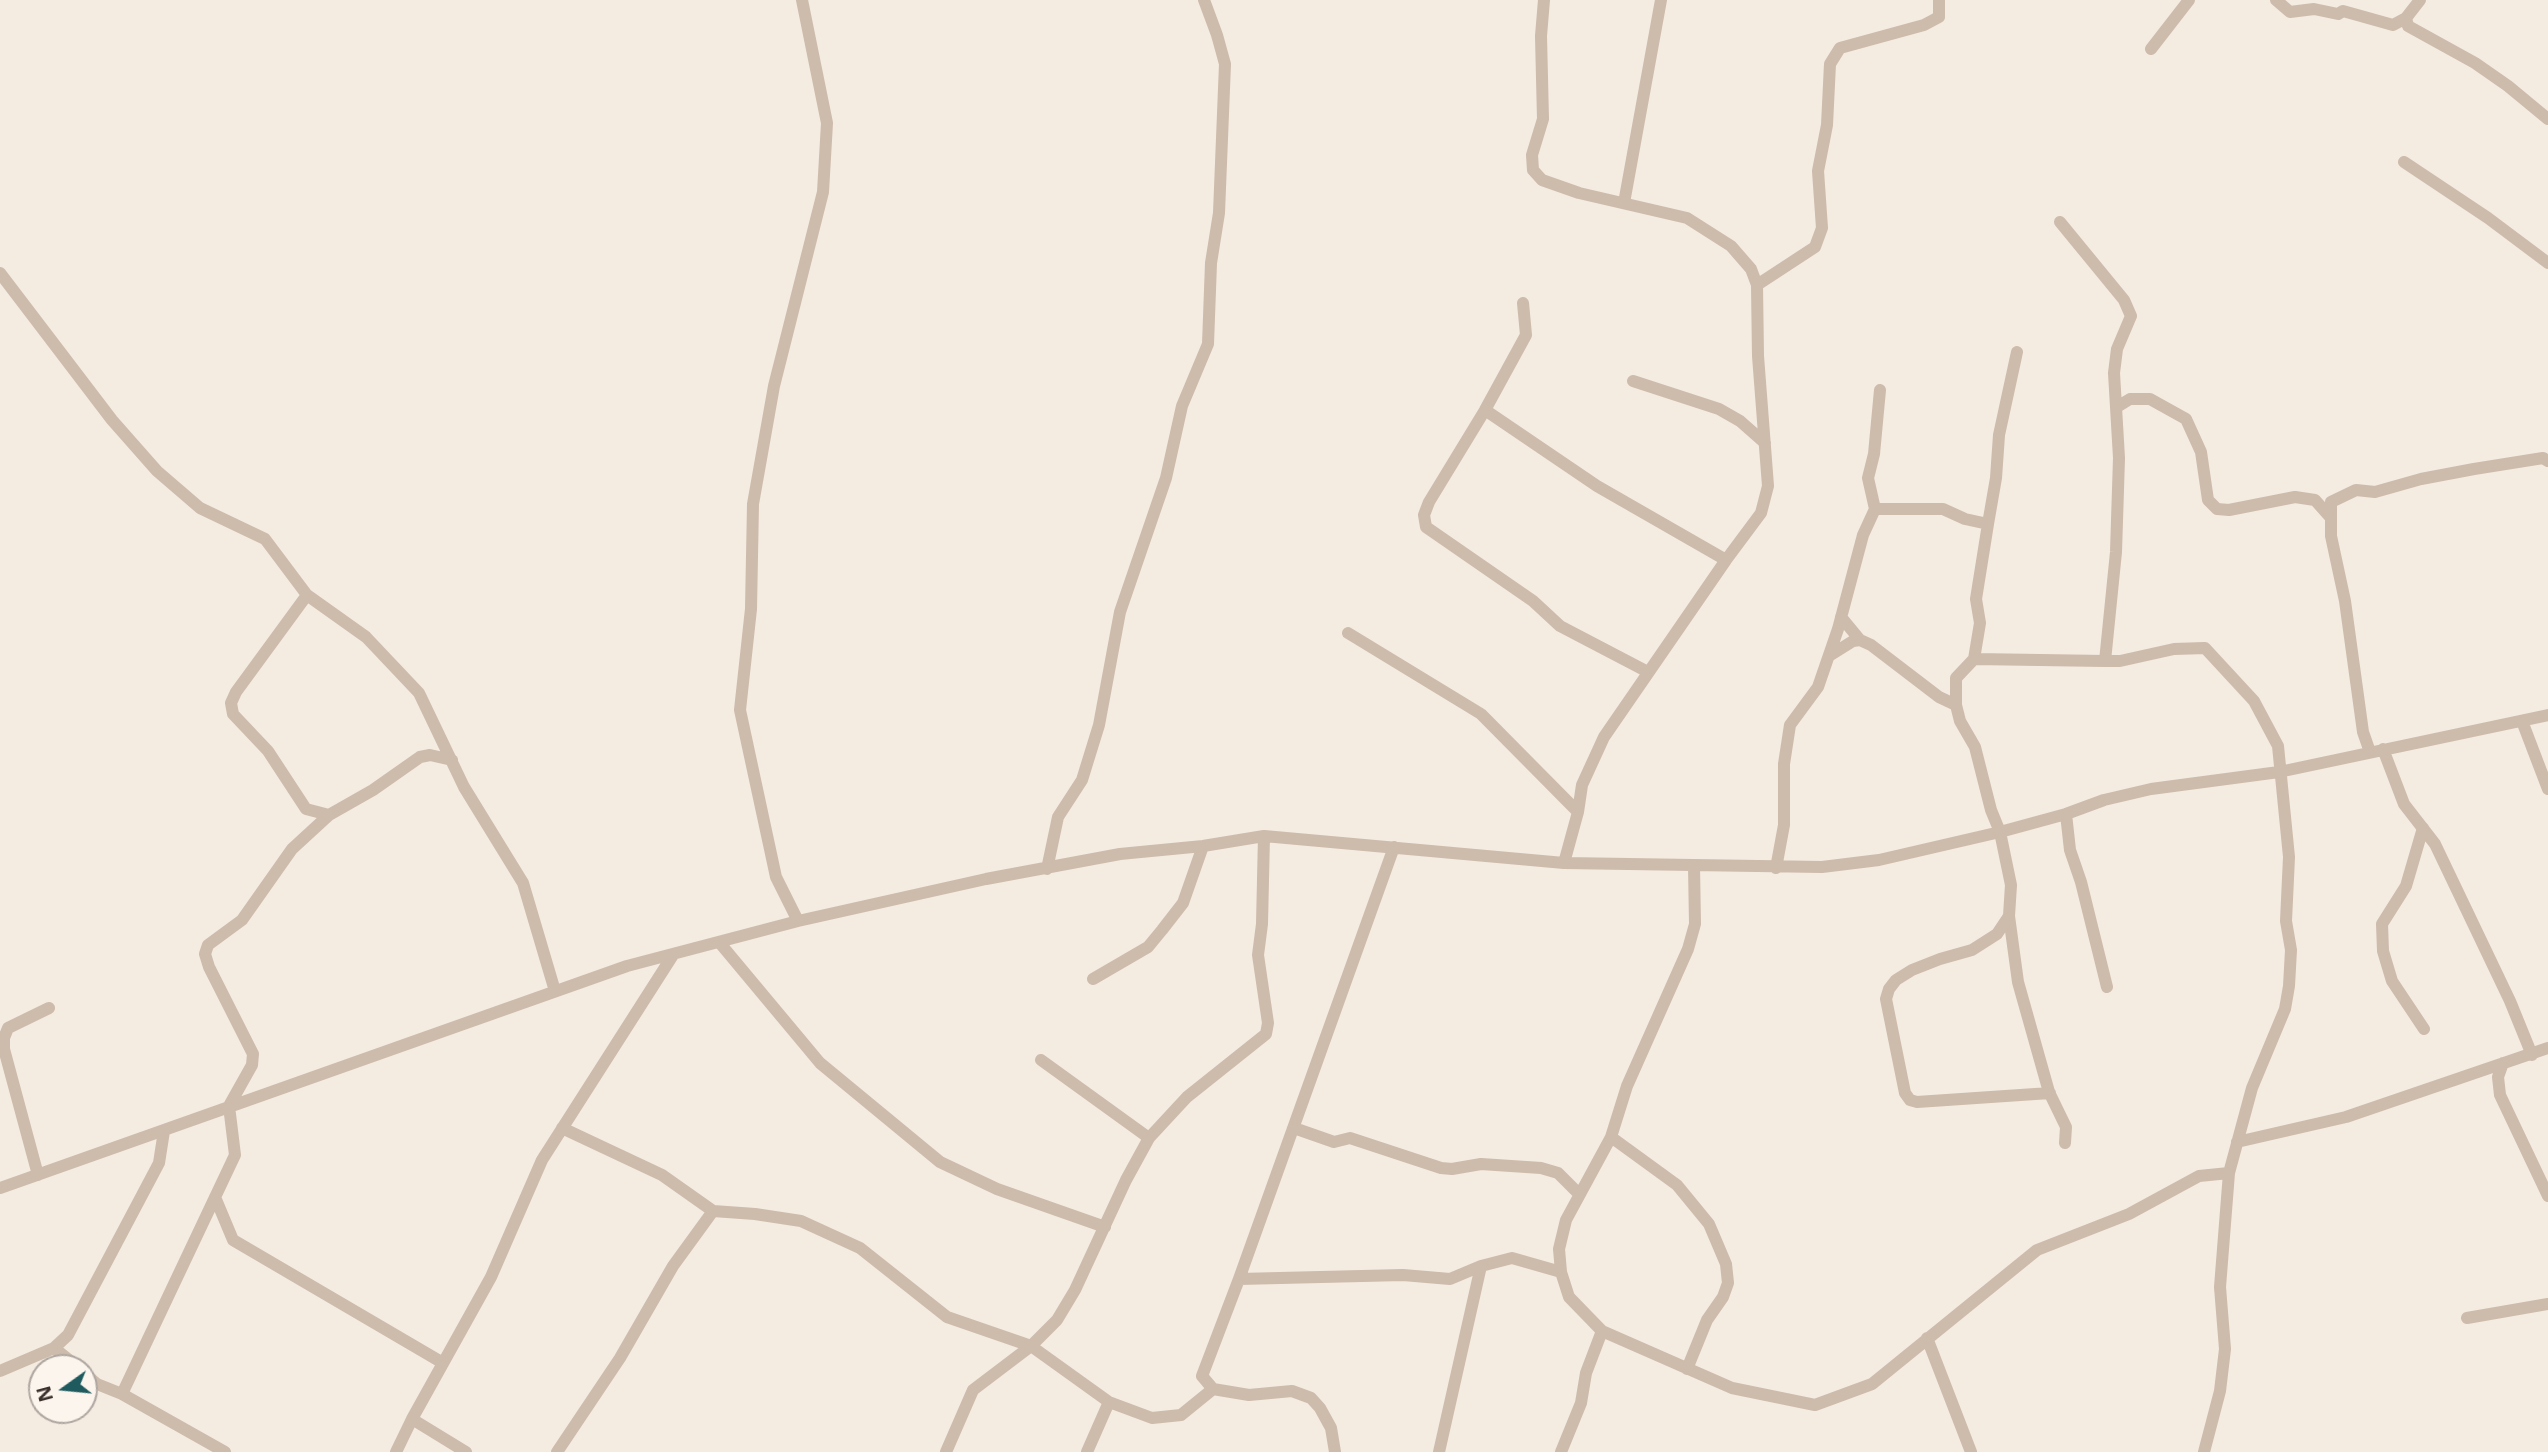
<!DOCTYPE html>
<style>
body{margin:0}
#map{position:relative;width:2548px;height:1452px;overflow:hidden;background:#f4ebe1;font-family:"Noto Sans",sans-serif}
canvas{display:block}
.north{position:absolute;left:28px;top:1354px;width:70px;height:70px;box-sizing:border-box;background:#fbf5ee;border:2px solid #aea6a0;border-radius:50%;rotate:255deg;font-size:19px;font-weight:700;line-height:28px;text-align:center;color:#3b302b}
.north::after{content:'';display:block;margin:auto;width:24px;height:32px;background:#1f5a5e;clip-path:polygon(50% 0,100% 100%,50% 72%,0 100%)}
</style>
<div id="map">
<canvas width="2548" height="1452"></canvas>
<div class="north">N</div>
</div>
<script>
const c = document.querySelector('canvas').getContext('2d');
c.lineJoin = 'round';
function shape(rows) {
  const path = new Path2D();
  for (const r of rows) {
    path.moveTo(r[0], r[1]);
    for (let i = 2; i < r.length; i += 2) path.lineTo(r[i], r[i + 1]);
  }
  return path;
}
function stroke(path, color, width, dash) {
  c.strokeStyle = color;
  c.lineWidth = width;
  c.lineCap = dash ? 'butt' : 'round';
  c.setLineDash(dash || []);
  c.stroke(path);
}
const minor = shape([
 [1544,0,1541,36,1543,119,1532,155,1533,170,1542,180,1579,193,1687,218,1731,246,1751,269,1757,285,1758,356,1768,486,1761,513,1726,560,1604,737,1582,785,1578,812,1564,863],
 [2276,0,2290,12,2314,9,2338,14,2343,11,2393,25,2406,18,2420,0],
 [2406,18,2408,26,2475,63,2508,86,2548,119],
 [2151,49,2189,0],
 [2404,162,2488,218,2548,263],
 [1624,203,1661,0],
 [2060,222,2124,300,2131,316,2117,349,2114,373,2119,458,2116,552,2105,661],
 [0,273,112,420,157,471,200,508,265,539,307,595,366,637,419,693,464,787,523,883,555,991],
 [1757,285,1815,247,1822,228,1818,171,1827,125,1830,64,1840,48,1924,25,1939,17,1939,0],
 [1523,303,1526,335,1485,410,1429,502,1424,515,1426,527,1533,601,1560,626,1648,672],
 [1633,381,1719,409,1740,421,1765,443],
 [2117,407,2130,399,2150,399,2186,419,2201,452,2208,500,2217,509,2229,510,2295,497,2315,500,2331,518],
 [1485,410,1597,486,1726,560],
 [1875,509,1868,478,1874,454,1880,390],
 [1988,524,1976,599,1980,623,1974,659,1956,678,1956,705,1960,721,1975,747,1991,810,2000,832,2011,885,2009,916,2018,982,2049,1092,2066,1127,2065,1143],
 [307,595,236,692,231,703,233,714,268,751,306,809,329,815],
 [1841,617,1860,640],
 [1348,633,1481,714,1578,812],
 [1829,656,1853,641,1860,640,1871,645,1939,697,1956,705],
 [1974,659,2105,661,2120,661,2174,649,2205,648,2254,701,2278,746,2289,857,2286,921,2291,950,2289,986,2285,1009,2252,1088,2229,1173,2220,1287,2225,1349,2220,1391,2204,1452],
 [2522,721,2548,789],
 [2383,749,2404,804,2435,844,2510,1001,2532,1055],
 [2370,752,2363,732,2345,601,2331,536,2331,502,2356,490,2375,492,2421,479,2474,469,2543,458,2548,461],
 [2066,814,2070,850,2081,882,2107,987],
 [2423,828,2406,886,2382,924,2383,951,2392,981,2424,1029],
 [1694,866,1695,924,1688,949,1627,1086,1611,1137,1566,1220,1559,1249,1561,1272,1569,1297,1602,1331,1732,1388,1815,1405,1872,1384,2037,1250,2129,1214,2199,1176,2229,1173],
 [1776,868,1784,825,1784,764,1790,725,1818,687,1838,629,1863,535,1875,509,1943,509,1965,519,1988,524,1996,478,1999,435,2017,352],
 [1047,869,1058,817,1082,780,1099,725,1120,612,1166,478,1182,406,1208,344,1211,263,1219,213,1225,64,1217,35,1204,0],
 [2009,916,1997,934,1972,950,1940,959,1912,970,1896,980,1889,989,1886,999,1905,1093,1910,1100,1917,1102,2050,1093],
 [798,921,776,877,740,710,751,609,753,504,774,386,823,192,827,123,802,0],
 [719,942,820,1063,940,1162,997,1189,1105,1227],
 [1093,979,1148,947,1162,930,1183,903,1203,846],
 [1041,1060,1149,1138],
 [2503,1063,2498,1077,2500,1095,2548,1196],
 [562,1128,662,1175,713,1211,755,1214,801,1221,860,1248,947,1317,1031,1346,1109,1402,1152,1418,1181,1415,1213,1389],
 [1294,1128,1334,1142,1350,1138,1441,1168,1452,1169,1481,1164,1541,1168,1558,1173,1579,1194],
 [1611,1137,1677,1185,1709,1224,1726,1264,1728,1283,1723,1297,1707,1320,1687,1369],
 [2237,1142,2346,1117,2548,1048],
 [38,1175,4,1049,4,1038,8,1028,49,1008],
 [0,1188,627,966,798,921,986,879,1120,854,1203,846,1264,836,1564,863,1822,867,1879,860,2000,832,2066,814,2104,800,2151,789,2279,772,2548,715],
 [215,1197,233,1240,443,1363],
 [1239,1279,1403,1275,1450,1279,1481,1266,1512,1258,1561,1272],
 [2467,1318,2548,1304],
 [1927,1338,1971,1452],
 [54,1348,79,1368],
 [0,1371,54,1348,68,1335,159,1163,164,1131],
 [84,1373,97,1384,122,1394,225,1452],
 [122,1394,235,1155,229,1106,252,1065,253,1054,209,967,205,954,208,945,242,920,292,849,329,815,373,790,420,757,430,755,452,760],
 [412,1419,466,1452],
 [396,1452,412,1419,491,1277,542,1160,673,955],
 [557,1452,620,1358,673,1266,713,1211],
 [946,1452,973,1390,1031,1346,1057,1320,1075,1290,1126,1180,1149,1138,1187,1097,1266,1034,1268,1023,1258,955,1262,924,1264,836],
 [1087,1452,1109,1402],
 [1335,1452,1331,1428,1320,1408,1311,1398,1292,1391,1249,1395,1213,1389,1202,1376,1239,1279,1394,847],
 [1439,1452,1481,1266],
 [1561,1452,1581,1403,1586,1373,1602,1331]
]);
stroke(minor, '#cdbbac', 12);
</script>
